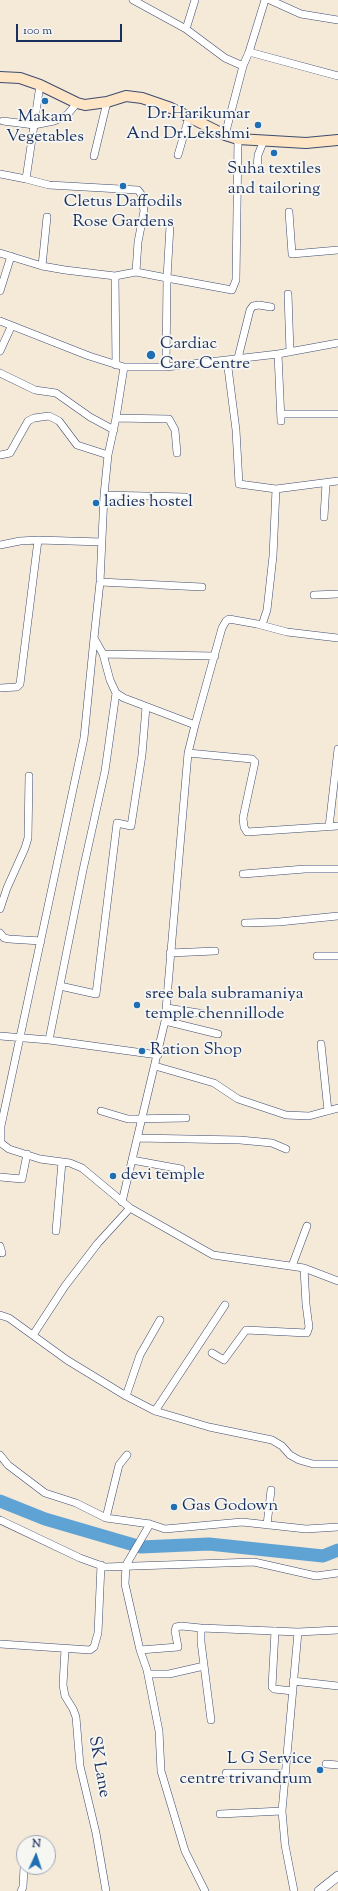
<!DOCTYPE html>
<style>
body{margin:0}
#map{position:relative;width:338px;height:1891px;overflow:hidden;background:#f5e9d8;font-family:"Sorts Mill Goudy",serif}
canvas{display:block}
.north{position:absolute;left:16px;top:1835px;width:40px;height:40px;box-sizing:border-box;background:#f6f6f2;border:1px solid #9ea6b7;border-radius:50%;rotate:3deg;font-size:11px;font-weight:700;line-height:16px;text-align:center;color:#1b2f5e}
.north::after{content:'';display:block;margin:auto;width:14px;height:18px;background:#1f6fb2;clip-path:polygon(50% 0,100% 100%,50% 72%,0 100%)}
.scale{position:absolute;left:16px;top:24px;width:106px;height:18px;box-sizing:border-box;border:2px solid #1b2f5e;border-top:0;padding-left:5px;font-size:12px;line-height:14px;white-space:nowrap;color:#1b2f5e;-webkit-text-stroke:3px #f6f6f2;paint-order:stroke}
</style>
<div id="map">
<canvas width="338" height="1891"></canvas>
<div class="north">N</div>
<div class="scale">100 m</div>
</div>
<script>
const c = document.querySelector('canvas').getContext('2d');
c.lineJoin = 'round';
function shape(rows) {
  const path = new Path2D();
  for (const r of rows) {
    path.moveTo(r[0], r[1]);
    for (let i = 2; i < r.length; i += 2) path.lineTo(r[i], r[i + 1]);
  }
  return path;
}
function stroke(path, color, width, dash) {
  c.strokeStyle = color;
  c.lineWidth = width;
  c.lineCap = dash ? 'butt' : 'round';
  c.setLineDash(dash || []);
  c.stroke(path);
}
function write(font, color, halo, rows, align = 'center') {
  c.font = font + ' "Sorts Mill Goudy",serif';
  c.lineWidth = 3.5;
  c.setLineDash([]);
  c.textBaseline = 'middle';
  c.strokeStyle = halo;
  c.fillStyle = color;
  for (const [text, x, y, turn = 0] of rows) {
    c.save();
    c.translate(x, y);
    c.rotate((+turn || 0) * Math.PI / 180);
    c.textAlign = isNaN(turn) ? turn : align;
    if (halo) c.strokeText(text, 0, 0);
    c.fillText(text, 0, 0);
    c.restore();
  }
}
const river = shape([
 [0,1501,45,1519,141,1547,209,1544,323,1556,338,1550]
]);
const minor = shape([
 [133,0,186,29,225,58,243,66,249,52,338,76],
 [270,0,301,14,338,20],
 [186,29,195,0],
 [249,52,265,0],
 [3,121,34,125,54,121,67,115,77,103],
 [225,135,243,66],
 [178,155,189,117],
 [94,156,107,102],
 [257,170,258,155,264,140],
 [0,174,26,179,40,85],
 [26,179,49,185,138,190,141,194,144,211,138,242,136,272],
 [289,212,292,254,338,250],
 [0,253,42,266,65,270,115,276,136,272,167,278,170,226],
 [42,266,47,217],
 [115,276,116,365],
 [0,291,11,256],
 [288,294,290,352],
 [0,321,89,356,124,367,166,367,278,354,338,343],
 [0,351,11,327],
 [278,354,281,421],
 [238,358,250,310,253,306,259,305,271,307],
 [227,360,236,430,239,484,276,489,338,481],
 [166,367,167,278,232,290,236,280,238,139],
 [0,373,35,390,56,393,90,417,114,430],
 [281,414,338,414],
 [116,418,169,419,175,430,177,453],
 [0,455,10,453,28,421,34,418,49,416,59,421,77,445,108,455],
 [104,495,186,497],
 [324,517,326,483],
 [0,545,20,541,38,540,102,542],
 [100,582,202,587],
 [314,595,338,594],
 [262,625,267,610,273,556,276,489],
 [94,638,84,738,1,1126,1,1143,9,1149,40,1159,70,1163,82,1168,130,1208,213,1255,304,1268,338,1281],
 [103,654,215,656],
 [0,688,17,687,20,684,38,540],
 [195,725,222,628,226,621,229,619,257,624,287,632,338,638],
 [188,753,252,759,255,762,243,818,244,827,247,832,338,826],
 [329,827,338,749],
 [243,874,305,869,338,869],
 [0,909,7,888,25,848,28,838,29,776],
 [245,923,279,922,338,916],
 [0,933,4,938,9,939,41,941],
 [170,953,215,951],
 [317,956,338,956],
 [60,986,96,994,117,823,131,826,142,755,146,707],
 [167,1008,205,1014],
 [165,1021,218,1034],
 [0,1036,49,1040,158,1055],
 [49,1040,83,870,105,771,116,693],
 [321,1044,328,1111],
 [155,1066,214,1083,238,1099,286,1115,309,1116,338,1108],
 [101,1111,128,1119,186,1118],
 [137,1138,240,1140,272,1143,286,1149],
 [132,1160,181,1169],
 [0,1177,22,1179,27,1154],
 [122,1202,165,1021,188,753,195,725,124,698,116,693,110,680,103,654,94,638,100,582,104,495,108,455,116,418,124,367],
 [56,1231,62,1162],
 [0,1246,2,1253],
 [292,1266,307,1226],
 [0,1315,9,1318,67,1360,126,1396,155,1411,209,1427,272,1440,282,1446,290,1455,299,1460,313,1464,338,1464],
 [33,1335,65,1286,98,1243,130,1208],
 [212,1353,224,1360,246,1330,307,1333,309,1327,306,1304,304,1268],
 [126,1396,140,1355,160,1320],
 [155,1411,225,1305],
 [0,1455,8,1465,45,1493,76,1503,106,1518,150,1524,165,1529,242,1522,306,1529,338,1527],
 [106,1518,119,1465,127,1455],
 [0,1520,80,1558,105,1567,254,1562,316,1576,338,1573],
 [150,1524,126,1565,125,1584,140,1650,147,1670,159,1731,161,1771,185,1851,205,1891],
 [267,1525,271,1490],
 [201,1628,201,1642,211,1720],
 [275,1631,272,1687,274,1689,293,1691],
 [0,1644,90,1650,94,1647,98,1633,101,1565],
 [65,1649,63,1685,65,1696,73,1709,76,1717,80,1766,96,1833,106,1891],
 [140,1650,178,1647,175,1631,176,1627,181,1626,201,1628,298,1632,338,1630],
 [148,1674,169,1674,204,1666],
 [293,1681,338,1686],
 [326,1764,338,1765],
 [226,1773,285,1773],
 [220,1814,282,1811],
 [21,1891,23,1887,24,1867],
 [294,1891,285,1845,282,1811,298,1632]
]);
const tertiary = shape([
 [319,1891,338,1876]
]);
const secondary = shape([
 [0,77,20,78,40,85,77,103,85,105,107,102,126,96,142,98,171,108,225,135,238,139,306,143,338,140]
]);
const markers = [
 [45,101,4,"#1f6fb2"],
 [258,125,4,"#1f6fb2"],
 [274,153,4,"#1f6fb2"],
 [123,186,4,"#1f6fb2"],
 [151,355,5,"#1f6fb2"],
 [96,503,4,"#1f6fb2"],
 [137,1005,4,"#1f6fb2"],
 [142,1051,4,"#1f6fb2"],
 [113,1176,4,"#1f6fb2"],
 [174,1507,4,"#1f6fb2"],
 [320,1770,4,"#1f6fb2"]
];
const poiNames = [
 ["Dr.Harikumar",250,115,"right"],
 ["And Dr.Lekshmi",250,135,"right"],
 ["Makam",45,118,"center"],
 ["Vegetables",45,138,"center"],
 ["Suha textiles",274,170,"center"],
 ["and tailoring",274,190,"center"],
 ["Cletus Daffodils",123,203,"center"],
 ["Rose Gardens",123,223,"center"],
 ["Cardiac",160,345],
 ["Care Centre",160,365],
 ["ladies hostel",104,503],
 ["sree bala subramaniya",145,995],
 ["temple chennillode",145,1015],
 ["Ration Shop",150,1051],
 ["devi temple",121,1176],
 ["Gas Godown",182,1507],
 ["L G Service",312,1760,"right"],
 ["centre trivandrum",312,1780,"right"]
];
const streetNames = [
 ["SK Lane",98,1767,80]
];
stroke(river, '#5fa3d4', 13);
stroke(minor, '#3c4b70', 8);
stroke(tertiary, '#3c4b70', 10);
stroke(secondary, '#3c4b70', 12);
stroke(minor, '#fff', 7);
stroke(tertiary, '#fff', 9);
stroke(secondary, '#fee5c5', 10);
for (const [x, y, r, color] of markers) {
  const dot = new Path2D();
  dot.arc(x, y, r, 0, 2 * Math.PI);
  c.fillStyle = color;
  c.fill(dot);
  stroke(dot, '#f6f6f2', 1.5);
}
write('17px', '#1b2f5e', '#f6f6f2', poiNames, 'left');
write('17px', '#1b2f5e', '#f6f6f2', streetNames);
</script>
